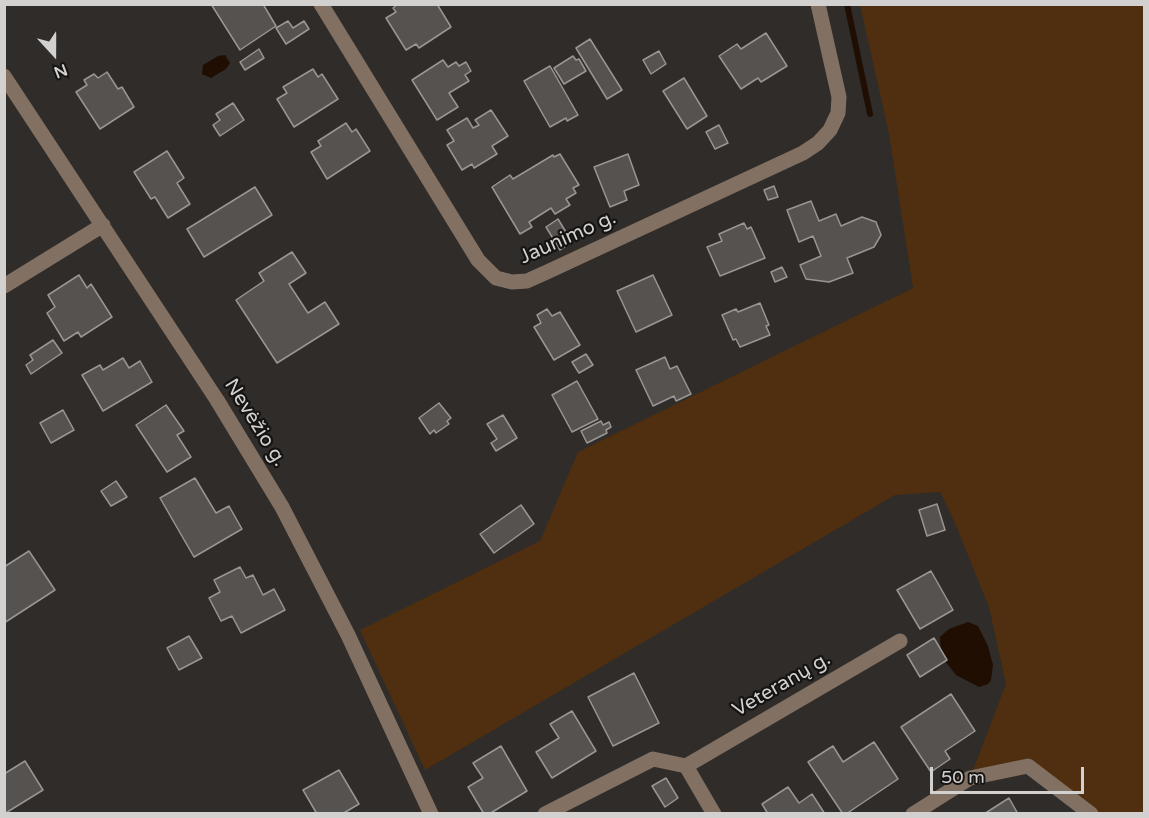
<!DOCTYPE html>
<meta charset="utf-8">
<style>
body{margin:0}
#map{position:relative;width:1149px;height:818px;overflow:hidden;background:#2f2c29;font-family:"Varela Round",sans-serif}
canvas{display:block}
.frame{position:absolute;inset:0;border:6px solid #d3d1d0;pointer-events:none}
.north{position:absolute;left:24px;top:24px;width:60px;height:60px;-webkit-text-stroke:4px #161413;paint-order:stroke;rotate:159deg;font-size:16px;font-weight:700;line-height:24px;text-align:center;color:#d3d1d0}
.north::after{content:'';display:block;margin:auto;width:21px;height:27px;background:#d3d1d0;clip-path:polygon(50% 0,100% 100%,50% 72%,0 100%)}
.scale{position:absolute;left:930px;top:767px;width:154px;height:27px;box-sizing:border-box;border:3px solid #d3d1d0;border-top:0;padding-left:8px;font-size:18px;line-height:21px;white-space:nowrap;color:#d3d1d0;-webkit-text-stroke:4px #161413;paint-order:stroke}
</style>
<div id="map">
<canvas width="1149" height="818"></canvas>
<div class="frame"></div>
<div class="north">N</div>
<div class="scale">50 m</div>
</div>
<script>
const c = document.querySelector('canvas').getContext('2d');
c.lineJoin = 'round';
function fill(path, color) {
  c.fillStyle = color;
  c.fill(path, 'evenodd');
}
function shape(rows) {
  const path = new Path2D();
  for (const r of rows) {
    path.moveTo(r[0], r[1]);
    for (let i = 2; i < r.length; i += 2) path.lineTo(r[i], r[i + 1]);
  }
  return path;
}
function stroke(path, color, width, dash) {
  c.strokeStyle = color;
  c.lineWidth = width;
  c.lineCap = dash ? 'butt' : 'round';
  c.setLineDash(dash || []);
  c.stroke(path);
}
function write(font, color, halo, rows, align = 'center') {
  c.font = font + ' "Varela Round",sans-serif';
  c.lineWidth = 4.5;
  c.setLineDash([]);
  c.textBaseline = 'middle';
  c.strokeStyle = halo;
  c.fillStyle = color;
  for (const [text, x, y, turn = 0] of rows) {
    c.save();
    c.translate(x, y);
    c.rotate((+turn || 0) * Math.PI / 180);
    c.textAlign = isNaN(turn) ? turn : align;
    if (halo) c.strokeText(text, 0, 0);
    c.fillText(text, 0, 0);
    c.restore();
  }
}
const green = shape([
 [860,5,1144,5,1144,813,1091,813,1028,766,970,778,1006,684,989,607,952,516,940,492,895,495,425,770,360,630,540,541,578,452,913,288,889,134]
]);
const water = shape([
 [225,55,230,63,226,69,211,78,202,74,203,65,218,56],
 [968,622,978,626,988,646,993,665,991,680,988,684,979,687,956,675,941,656,940,637,949,629]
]);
const stream = shape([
 [847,4,870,114]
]);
const building = shape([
 [211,4,263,4,276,26,240,50,211,4],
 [398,4,437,4,451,27,419,48,416,44,406,50,386,18,396,12,393,8,398,4],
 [288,21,293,28,304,21,309,29,286,44,276,28,288,21],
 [766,33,787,66,761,82,758,78,741,89,719,56,737,44,741,49,766,33],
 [590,39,622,90,607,99,576,48,590,39],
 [259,49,264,58,245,70,240,62,259,49],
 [659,51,666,64,651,74,643,60,659,51],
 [573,56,576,60,579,59,586,71,564,84,554,68,573,56],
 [443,60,448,67,456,62,459,66,466,62,471,71,465,75,469,81,449,93,458,107,437,120,412,80,443,60],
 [550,66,578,115,567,121,566,118,550,127,524,81,550,66],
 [313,69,318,77,322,74,338,99,294,127,277,99,287,93,283,87,313,69],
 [107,72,118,89,122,87,134,107,100,129,76,92,87,85,84,80,94,74,98,78,107,72],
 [684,78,707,116,687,129,663,91,684,78],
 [233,103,244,120,220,136,213,125,220,120,216,114,233,103],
 [491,110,508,136,492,146,497,154,474,168,472,164,462,170,447,145,454,141,447,130,467,118,473,128,479,125,475,120,491,110],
 [346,123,352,132,356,129,370,151,327,179,311,152,321,146,318,141,346,123],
 [719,125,728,143,715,149,706,132,719,125],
 [167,151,184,178,177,183,190,204,168,218,155,197,151,199,134,172,167,151],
 [560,154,579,185,573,188,576,193,566,199,570,205,555,214,551,208,529,222,532,227,520,234,492,187,510,175,513,179,553,155,554,157,560,154],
 [628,154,639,185,624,191,627,200,610,207,594,167,628,154],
 [774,186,778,197,768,200,764,190,774,186],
 [255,187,272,215,204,257,187,229,255,187],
 [811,201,819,221,836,214,841,226,862,217,876,222,881,235,874,247,847,258,853,273,829,282,806,279,800,265,821,256,813,236,799,242,787,210,811,201],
 [558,219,572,242,560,250,546,227,558,219],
 [744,223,747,229,751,227,765,258,720,276,707,247,722,241,719,234,744,223],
 [292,252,306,273,289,284,308,313,325,302,339,324,277,363,236,300,264,281,259,273,292,252],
 [782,267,787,277,775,282,771,272,782,267],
 [79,275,87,288,91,284,112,317,81,337,78,332,64,341,47,313,55,307,48,295,79,275],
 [653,275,672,315,636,332,617,291,653,275],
 [760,303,769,325,766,326,770,335,740,347,736,339,733,340,722,315,736,309,738,312,760,303],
 [547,309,552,316,560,312,580,345,554,360,534,327,541,323,537,315,547,309],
 [53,340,62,353,31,374,26,365,33,360,30,355,53,340],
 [586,354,593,365,579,373,572,362,586,354],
 [665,357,670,369,677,366,691,394,676,401,674,396,653,406,636,370,665,357],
 [123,358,129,368,140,361,152,382,103,411,82,375,100,365,103,370,123,358],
 [577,381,598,419,572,432,552,395,577,381],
 [439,403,451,418,447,421,449,424,436,433,434,430,430,434,419,418,439,403],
 [166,405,184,431,177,435,191,457,167,472,136,425,166,405],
 [63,410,74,430,51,443,40,423,63,410],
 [503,415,517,438,496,451,491,443,497,439,487,424,503,415],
 [601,421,603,425,609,422,611,427,606,430,607,433,587,443,581,431,601,421],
 [195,478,216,513,229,506,242,529,194,557,160,498,195,478],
 [116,481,127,497,111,506,101,491,116,481],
 [937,504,945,530,927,536,919,510,937,504],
 [521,505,534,524,494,553,480,534,521,505],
 [29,551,55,590,4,623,4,567,29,551],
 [240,567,246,578,253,575,263,595,274,589,285,610,241,633,232,616,221,621,209,598,220,592,214,580,240,567],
 [931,571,953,610,920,629,897,590,931,571],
 [189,636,202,658,179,670,167,648,189,636],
 [934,638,947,660,920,677,907,655,934,638],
 [634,673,659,723,613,746,588,697,634,673],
 [951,694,975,731,945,751,950,759,931,772,901,727,951,694],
 [572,711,596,751,552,778,536,752,559,738,550,724,572,711],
 [874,742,898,779,846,814,843,814,808,762,833,746,843,762,874,742],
 [501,746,527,791,489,814,484,814,468,787,483,778,473,763,501,746],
 [25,761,43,790,4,814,4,774,25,761],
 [339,770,359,804,342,814,317,814,303,790,339,770],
 [666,778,678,798,665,807,652,786,666,778],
 [788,787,799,803,812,794,825,814,768,814,762,804,788,787],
 [1009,798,1018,814,984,814,1009,798]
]);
const minor = shape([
 [321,4,478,260,496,278,512,282,527,281,547,272,803,153,818,143,830,130,838,113,839,97,818,4],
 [4,76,217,400,282,507,348,635,431,814],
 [4,286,103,225],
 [686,766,900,641],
 [545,814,653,759,686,766,714,814],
 [913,814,970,778,1028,766,1091,814]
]);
const streetNames = [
 ["Jaunimo g.",568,238,-24],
 ["Nevėžio g.",255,423,58],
 ["Veteranų g.",782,685,-30]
];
fill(green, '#4f2f0f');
fill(water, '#1f0e01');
stroke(stream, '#1f0e01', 6);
fill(building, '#55524f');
stroke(building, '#9a9693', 1.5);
stroke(minor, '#827162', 15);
write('20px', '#d3d1d0', '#161413', streetNames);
</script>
